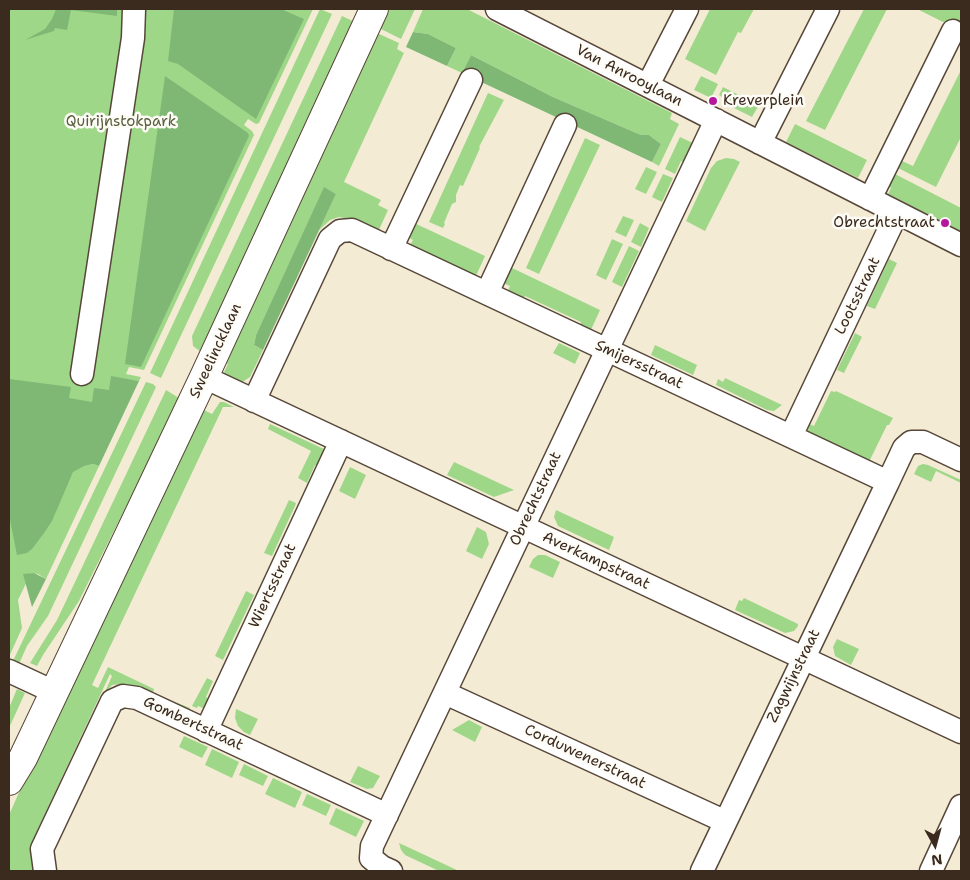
<!DOCTYPE html>
<style>
body{margin:0}
#map{position:relative;width:970px;height:880px;overflow:hidden;background:#f4ebd5;font-family:"Shantell Sans",sans-serif}
canvas{display:block}
.frame{position:absolute;inset:0;border:10px solid #3b2a1e;pointer-events:none}
.north{position:absolute;left:910px;top:820px;width:50px;height:50px;-webkit-text-stroke:4px #fdfcf7;paint-order:stroke;rotate:173deg;font-size:14px;font-weight:700;line-height:20px;text-align:center;color:#3b2a1e}
.north::after{content:'';display:block;margin:auto;width:18px;height:22px;background:#3b2a1e;clip-path:polygon(50% 0,100% 100%,50% 72%,0 100%)}
</style>
<div id="map">
<canvas width="970" height="880"></canvas>
<div class="frame"></div>
<div class="north">N</div>
</div>
<script>
const c = document.querySelector('canvas').getContext('2d');
c.lineJoin = 'round';
function fill(path, color) {
  c.fillStyle = color;
  c.fill(path, 'evenodd');
}
function shape(rows) {
  const path = new Path2D();
  for (const r of rows) {
    path.moveTo(r[0], r[1]);
    for (let i = 2; i < r.length; i += 2) path.lineTo(r[i], r[i + 1]);
  }
  return path;
}
function stroke(path, color, width, dash) {
  c.strokeStyle = color;
  c.lineWidth = width;
  c.lineCap = dash ? 'butt' : 'round';
  c.setLineDash(dash || []);
  c.stroke(path);
}
function write(font, color, halo, rows, align = 'center') {
  c.font = font + ' "Shantell Sans",sans-serif';
  c.lineWidth = 5;
  c.setLineDash([]);
  c.textBaseline = 'middle';
  c.strokeStyle = halo;
  c.fillStyle = color;
  for (const [text, x, y, turn = 0] of rows) {
    c.save();
    c.translate(x, y);
    c.rotate((+turn || 0) * Math.PI / 180);
    c.textAlign = isNaN(turn) ? turn : align;
    if (halo) c.strokeText(text, 0, 0);
    c.fillText(text, 0, 0);
    c.restore();
  }
}
const green = shape([
 [9,9,313,9,259,123,256,124,248,119,244,125,252,131,254,135,144,370,129,367,126,374,141,377,139,381,124,379,83,466,93,464,99,466,46,579,38,574,31,573,18,600,22,628,9,657],
 [249,135,141,366,131,365],
 [320,9,332,14,161,378,150,373],
 [390,9,415,9,401,39,379,28],
 [423,9,467,9,672,113,670,119,679,124,659,166,652,162,661,144,649,135,641,135,553,97,471,55,462,73,447,66,456,48,428,34,413,32],
 [710,9,754,9,741,33,738,32,716,75,685,59],
 [864,9,887,9,825,130,806,121],
 [917,9,961,9,961,31],
 [342,16,355,22,201,352,193,346,192,336],
 [377,33,399,43,397,49,404,53,344,182,381,200,378,205,388,210,378,232,349,219,339,217,330,220,319,230,336,194,324,188,256,335,254,345,263,350,250,377,241,383,226,375,224,372,228,364,222,362],
 [961,70,961,137,936,187,896,167,900,160,913,166],
 [701,76,718,84,711,98,694,90],
 [723,87,759,105,752,117,728,105,729,101,719,95],
 [488,93,504,100,479,147,480,148,463,186,460,185,456,195,456,202,452,204,444,223,445,224,443,228,429,222],
 [795,124,867,160,858,178,786,142],
 [680,137,695,144,685,163,681,161,675,174,665,169],
 [585,138,600,145,539,274,526,268],
 [726,158,734,159,740,162,705,231,686,221,711,168,717,161],
 [646,167,657,172,646,194,635,189],
 [893,173,961,208,961,231,888,194,891,188,887,185],
 [663,174,673,178,662,202,652,197],
 [623,216,634,220,626,237,615,232],
 [412,222,485,256,475,278,409,247,413,240,406,236],
 [640,223,649,228,641,247,631,242],
 [612,239,623,244,606,280,596,275],
 [629,246,639,251,622,287,612,282],
 [889,259,897,263,875,309,867,306],
 [510,267,600,310,590,332,580,325,581,322,525,296,523,299,507,293,510,286,503,283],
 [855,333,862,337,844,373,837,370],
 [559,343,580,353,575,364,553,353],
 [655,345,697,365,693,375,651,355],
 [725,378,782,405,774,411,767,410,716,385,718,379,723,382],
 [146,382,153,384,156,387,48,616,27,646,18,666,12,663],
 [166,390,179,398,173,412,79,601,43,655,37,666,30,663,57,620],
 [831,391,835,392,836,391,893,418,889,425,887,425,869,462,809,433,808,430,809,424,814,426],
 [220,402,224,402,234,407,223,407,92,685,98,688,108,667,154,689,153,693,190,708,188,713,186,712,122,684,112,685,104,694,112,676,110,674,38,829,35,838,34,871,9,871,9,815,25,779,200,408,212,414],
 [270,424,326,450,319,467,315,465,307,483,298,478,311,451,268,429],
 [454,462,501,484,514,490,494,497,447,475],
 [923,464,928,465,961,480,961,483,936,471,931,482,914,474,918,466],
 [350,467,366,475,355,499,339,491],
 [289,500,296,503,295,506,272,556,264,553],
 [556,510,614,537,609,550,558,526,554,517],
 [477,527,486,532,489,544,482,559,466,551],
 [538,555,545,555,560,562,553,578,529,567,533,559],
 [246,591,254,595,223,660,215,656],
 [744,598,798,624,798,626,794,631,785,633,735,610,739,600,742,601],
 [837,639,859,649,851,665,835,656,833,647],
 [207,678,213,681,206,697,210,700,205,709,198,706,197,708,192,706],
 [17,689,25,693,9,728,9,708],
 [236,709,258,719,250,735,244,732,238,726,235,718],
 [469,720,482,727,475,742,452,730],
 [184,736,208,747,202,758,179,747],
 [212,749,239,762,232,778,205,765],
 [244,764,268,776,263,786,239,775],
 [358,766,380,776,373,788,367,789,350,782],
 [273,778,302,792,295,808,265,794],
 [307,794,331,805,326,816,302,805],
 [336,808,364,821,356,837,329,824],
 [399,843,412,849,459,871,439,871,405,855,401,850]
]);
const forest = shape([
 [56,9,117,9,117,16,71,10,67,30,55,28,54,31,25,40,45,29,52,19],
 [174,9,281,9,304,19,256,119,178,64,168,61],
 [413,32,428,34,456,48,447,66,406,47],
 [471,55,553,97,641,135,649,135,661,144,652,162,462,73],
 [165,76,248,133,249,136,141,367,125,364],
 [324,187,336,194,263,350,254,345,256,335],
 [111,376,139,381,99,466,93,464,84,466,73,472,52,521,44,533,32,549,27,553,17,555,9,515,9,379,71,387,69,398,92,402,94,388,109,390],
 [34,573,46,579,32,607,23,574]
]);
const minor = shape([
 [497,9,961,245],
 [648,85,687,9],
 [760,143,828,9],
 [870,199,953,31],
 [391,249,471,80],
 [487,293,565,125],
 [82,374,133,38,134,9],
 [204,377,961,732],
 [254,401,330,239,340,231,352,230,888,482,904,448,911,442,923,442,961,460],
 [791,436,897,213],
 [9,671,54,692],
 [445,693,724,821],
 [206,731,341,441],
 [45,871,42,849,112,701,123,696,137,698,387,815],
 [391,871,382,867,371,858,372,846,716,120],
 [702,871,888,482],
 [931,871,961,806]
]);
const tertiary = shape([
 [9,781,23,758,204,377,374,9]
]);
const markers = [
 [713,101,5,"#b5179e"],
 [945,223,5,"#b5179e"]
];
const streetNames = [
 ["Van Anrooylaan",629,76,27],
 ["Lootsstraat",858,296,-64],
 ["Sweelincklaan",216,351,-65],
 ["Smijersstraat",639,365,25],
 ["Obrechtstraat",536,499,-65],
 ["Averkampstraat",596,561,25],
 ["Wiertsstraat",273,586,-65],
 ["Zagwijnstraat",794,676,-64],
 ["Gombertstraat",193,724,25],
 ["Corduwenerstraat",585,757,25]
];
const poiNames = [
 ["Kreverplein",723,101],
 ["Obrechtstraat",935,223,"right"]
];
const parkNames = [
 ["Quirijnstokpark",121,122]
];
fill(green, '#9fd789');
fill(forest, '#7fb875');
stroke(minor, '#574739', 25);
stroke(tertiary, '#574739', 30);
stroke(minor, '#fff', 22);
stroke(tertiary, '#fff', 28);
for (const [x, y, r, color] of markers) {
  const dot = new Path2D();
  dot.arc(x, y, r, 0, 2 * Math.PI);
  c.fillStyle = color;
  c.fill(dot);
  stroke(dot, '#fdfcf7', 2);
}
write('15px', '#3b2a1e', '#fdfcf7', streetNames);
write('15px', '#3b2a1e', '#fdfcf7', poiNames, 'left');
write('15px', '#595e3e', '#fdfcf7', parkNames);
</script>
